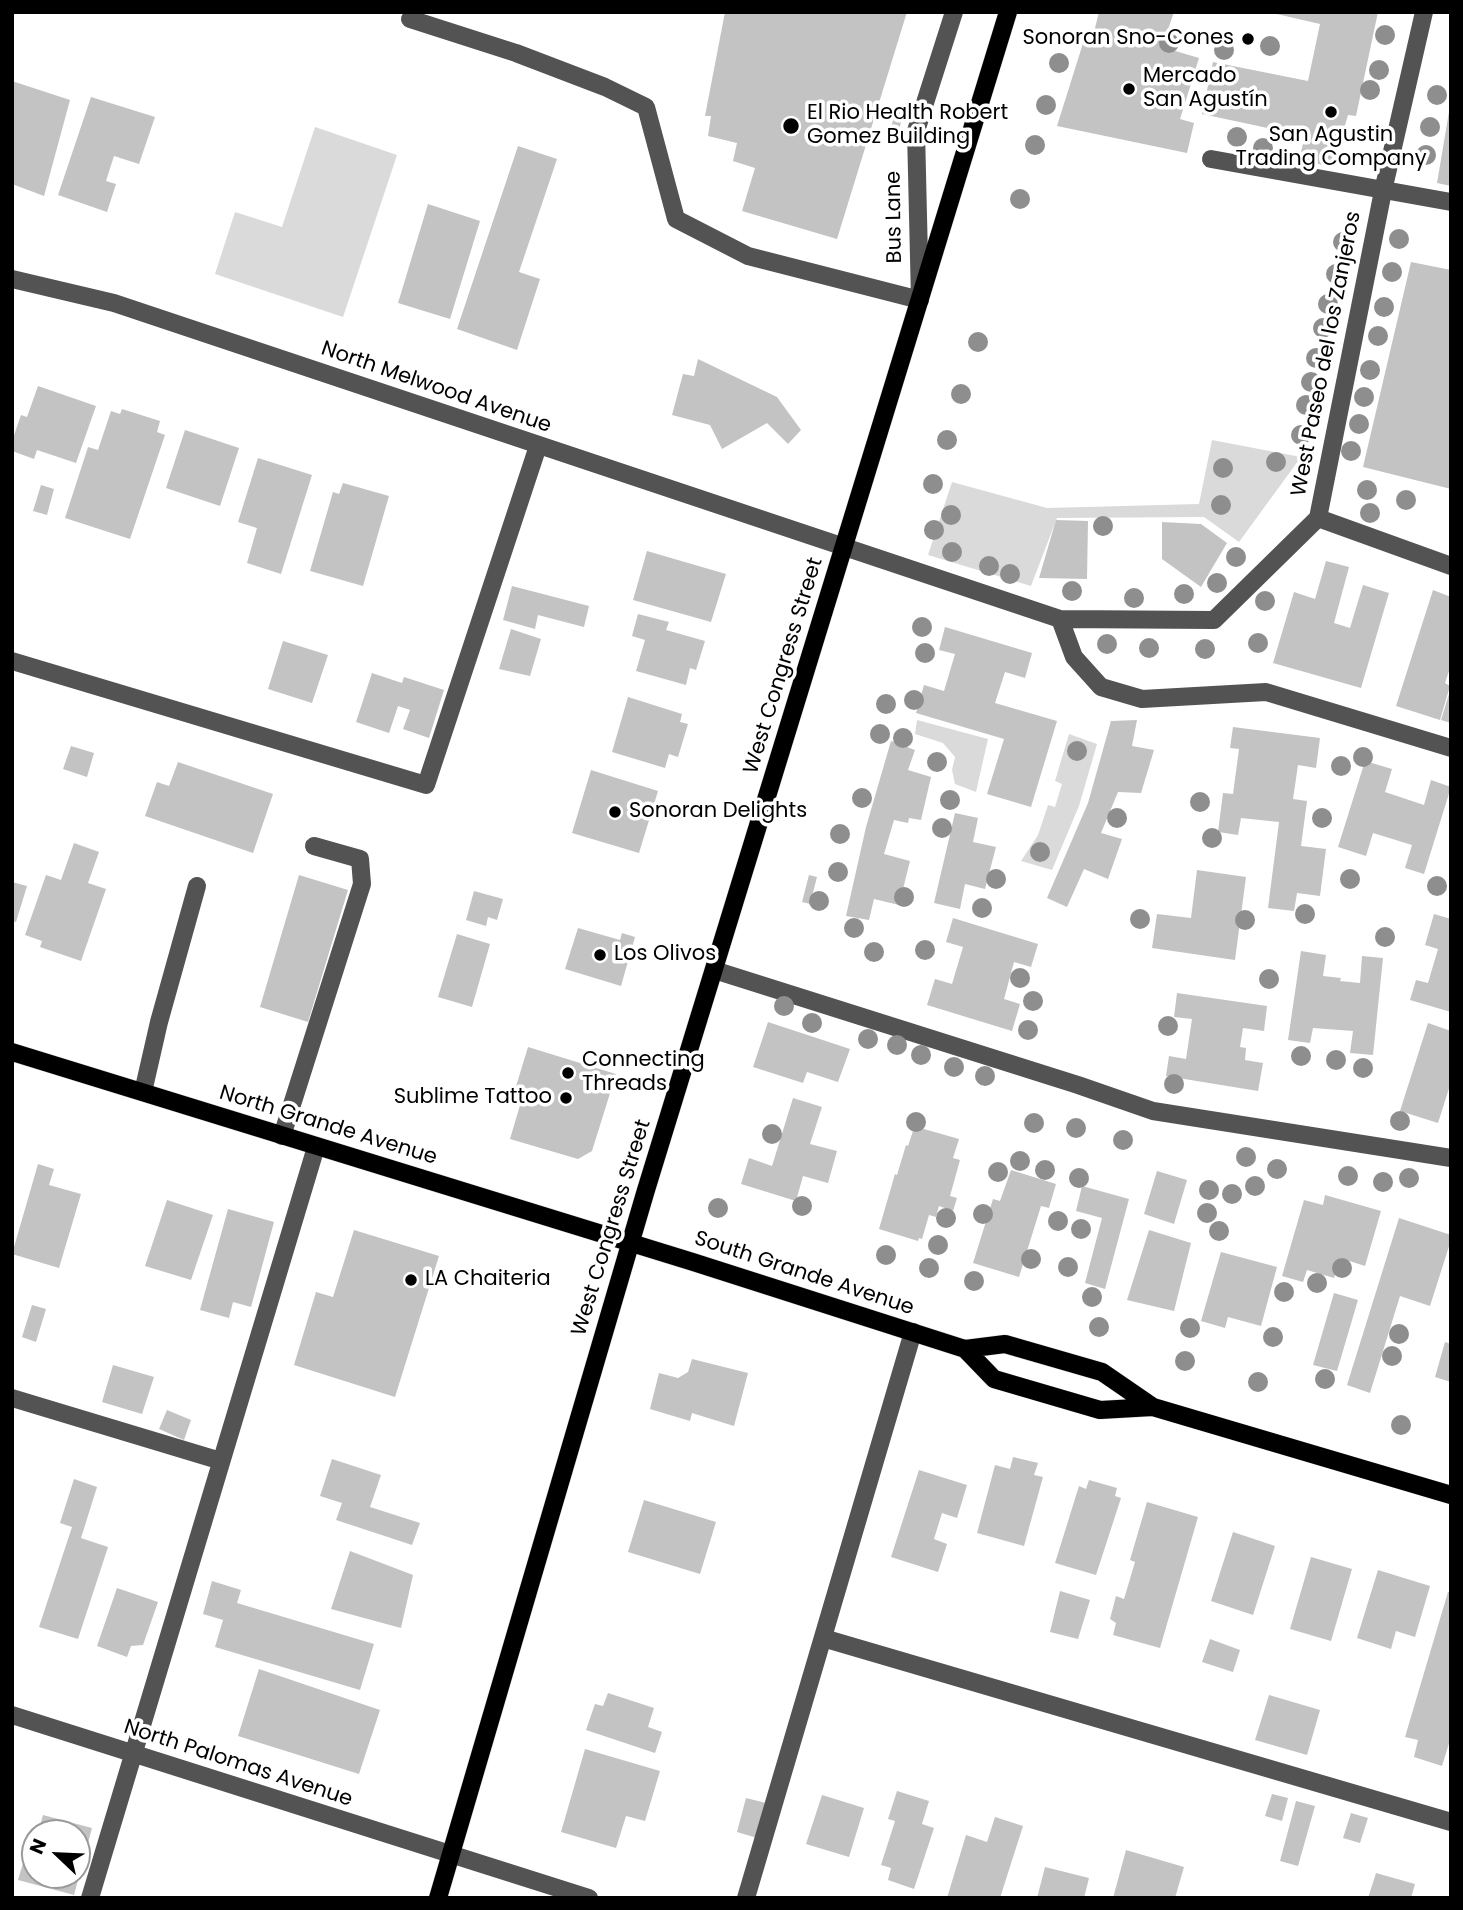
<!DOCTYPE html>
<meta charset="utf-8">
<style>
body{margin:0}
#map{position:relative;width:1463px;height:1910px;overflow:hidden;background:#fff;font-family:Poppins,sans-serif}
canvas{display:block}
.frame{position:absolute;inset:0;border:14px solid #000;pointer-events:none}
.north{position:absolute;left:21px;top:1819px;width:70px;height:70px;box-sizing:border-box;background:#fff;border:2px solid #999;border-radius:50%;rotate:293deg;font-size:19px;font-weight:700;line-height:28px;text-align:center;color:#000}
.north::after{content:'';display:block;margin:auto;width:24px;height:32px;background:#000;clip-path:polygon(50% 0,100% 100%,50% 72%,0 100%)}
</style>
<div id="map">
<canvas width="1463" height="1910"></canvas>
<div class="frame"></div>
<div class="north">N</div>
</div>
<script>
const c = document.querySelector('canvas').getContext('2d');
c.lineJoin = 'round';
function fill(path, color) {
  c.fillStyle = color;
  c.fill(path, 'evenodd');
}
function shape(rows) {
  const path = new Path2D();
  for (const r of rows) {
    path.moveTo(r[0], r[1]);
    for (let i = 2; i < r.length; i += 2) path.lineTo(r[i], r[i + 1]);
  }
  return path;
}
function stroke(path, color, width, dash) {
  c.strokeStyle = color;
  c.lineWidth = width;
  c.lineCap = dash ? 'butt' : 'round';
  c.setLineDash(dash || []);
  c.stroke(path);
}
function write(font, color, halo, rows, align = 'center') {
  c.font = font + ' Poppins,sans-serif';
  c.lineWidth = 7;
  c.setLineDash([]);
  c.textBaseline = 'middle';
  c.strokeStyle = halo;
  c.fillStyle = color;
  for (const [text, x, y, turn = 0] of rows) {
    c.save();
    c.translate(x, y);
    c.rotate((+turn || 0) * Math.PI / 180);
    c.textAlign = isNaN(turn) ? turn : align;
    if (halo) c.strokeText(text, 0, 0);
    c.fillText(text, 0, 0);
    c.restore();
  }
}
const green = shape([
 [315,127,397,155,343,317,215,274,235,212,282,227],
 [1212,440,1301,457,1239,542,1204,517,1057,518,1031,586,928,555,952,482,1047,508,1199,504],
 [917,720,988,739,976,792,955,784,952,770,955,757,943,743,915,734],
 [1069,734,1097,744,1079,806,1052,870,1021,861,1038,835,1048,805,1055,807,1062,784,1055,781]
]);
const building = shape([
 [725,12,907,12,837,239,742,211,755,168,733,161,737,143,708,136,711,116,705,116],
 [1099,12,1174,12,1162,47,1199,58,1180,119,1194,123,1187,153,1057,126,1084,40,1092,40],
 [1268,12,1378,12,1356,116,1348,115,1333,167,1299,160,1305,136,1202,114,1213,62,1308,81,1320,24],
 [12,81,70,100,44,196,12,184],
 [91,97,155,117,139,164,114,156,106,181,116,184,107,212,58,195],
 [897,108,905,110,897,135,889,133],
 [1449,112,1451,112,1451,186,1437,183],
 [518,146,557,159,519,272,540,279,517,350,457,329],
 [428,204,480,221,450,319,398,303],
 [1411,262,1451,270,1451,489,1363,467],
 [698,359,777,397,801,430,788,444,767,423,722,449,710,425,672,415,683,374,694,376],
 [38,386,96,406,76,463,37,450,34,459,12,451,12,441,21,415,27,417],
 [122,409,160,421,157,432,165,435,130,539,65,518,88,447,98,450,111,411,120,414],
 [185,430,239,448,220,506,166,488],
 [258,458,312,475,281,574,247,563,257,528,238,522],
 [343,483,389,496,363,586,310,571,333,492,339,494],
 [41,485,54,489,47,515,33,511],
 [1056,520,1088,521,1087,579,1039,578],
 [1162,522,1201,524,1227,543,1201,587,1162,559],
 [647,551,726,574,711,622,633,600],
 [1326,561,1349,567,1334,623,1350,628,1363,585,1389,593,1361,688,1273,663,1294,592,1315,599],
 [512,586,589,606,584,627,538,615,535,629,503,620],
 [1433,590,1451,597,1451,665,1445,683,1450,686,1440,720,1396,706],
 [638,614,669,622,666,630,705,641,696,670,690,668,686,685,636,671,645,640,632,636],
 [945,627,1032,653,1025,678,1005,672,995,703,1057,721,1031,807,987,794,1004,739,916,713,924,685,944,691,955,654,939,650],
 [511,629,541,639,530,676,499,669],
 [283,641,328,655,312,703,268,689],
 [372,673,402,683,404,677,444,690,429,738,403,729,410,710,398,706,389,733,356,722],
 [1450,691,1451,691,1451,723,1441,720],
 [628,697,682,714,680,722,688,724,678,757,669,754,665,768,612,752],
 [1137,720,1132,746,1154,750,1141,793,1118,792,1101,833,1122,839,1108,879,1084,869,1067,907,1047,898,1088,803,1111,721],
 [1233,727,1320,738,1316,768,1298,765,1293,799,1307,801,1301,846,1326,849,1320,896,1297,893,1294,911,1268,908,1279,822,1241,818,1238,835,1218,832,1223,793,1233,794,1239,749,1230,748],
 [891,741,915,750,908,770,931,777,921,820,909,818,908,823,894,820,884,854,910,861,899,905,874,899,869,920,846,916,866,827],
 [71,746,94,753,87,777,63,769],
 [1365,761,1392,769,1385,792,1424,805,1431,780,1451,787,1424,874,1405,868,1412,845,1373,833,1366,856,1338,847],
 [178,762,273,794,253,853,145,816,157,782,169,786],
 [591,770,658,791,639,853,572,833],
 [955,813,978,818,973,842,996,847,985,889,965,884,960,909,934,903],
 [74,843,99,852,88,883,106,889,81,961,40,947,42,941,25,935,46,875,61,880],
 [1197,870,1246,877,1235,960,1152,948,1157,914,1191,918],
 [299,875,348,890,308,1022,260,1007],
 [809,875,817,877,810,904,802,902],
 [12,882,27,886,16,922,12,921],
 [474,891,503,899,497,920,488,917,486,926,466,920],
 [1434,914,1451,919,1451,1012,1410,1000,1416,980,1428,983,1438,949,1425,945],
 [953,918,1038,944,1031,967,1014,962,1004,999,1020,1004,1012,1031,927,1005,935,979,952,984,963,947,946,942],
 [578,928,620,940,622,933,635,937,621,986,565,969],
 [457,934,490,944,472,1007,438,997],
 [1301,951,1326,955,1323,976,1341,978,1340,981,1360,983,1362,956,1383,958,1373,1055,1350,1053,1353,1031,1313,1028,1310,1043,1288,1040],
 [1177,993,1267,1006,1264,1031,1243,1028,1240,1047,1246,1048,1245,1060,1263,1063,1258,1091,1166,1076,1169,1056,1186,1059,1192,1019,1174,1017],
 [768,1022,850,1049,838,1082,807,1072,803,1083,753,1067],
 [1428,1023,1451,1031,1451,1082,1438,1123,1400,1111],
 [528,1047,616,1074,592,1151,578,1159,510,1139,523,1095,514,1093],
 [793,1098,822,1107,810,1144,837,1151,828,1183,803,1176,796,1201,741,1184,749,1158,772,1166],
 [917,1127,959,1139,953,1158,960,1160,950,1196,957,1198,953,1211,939,1206,936,1217,929,1215,922,1239,919,1238,918,1241,879,1229,895,1174,897,1175,906,1145,908,1146,913,1131,916,1132],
 [38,1164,54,1169,49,1185,81,1194,59,1268,12,1254],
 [1011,1170,1056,1184,1049,1208,1041,1206,1019,1277,973,1263,993,1199,1000,1201],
 [1157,1171,1187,1180,1174,1224,1144,1214],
 [1082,1186,1129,1199,1105,1289,1085,1283,1102,1218,1076,1211],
 [1325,1195,1381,1211,1365,1266,1340,1258,1334,1278,1307,1270,1303,1282,1282,1276,1304,1200,1323,1205],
 [167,1200,213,1215,191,1280,145,1266],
 [228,1209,274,1222,251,1307,233,1302,229,1318,200,1310],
 [1399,1218,1451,1235,1451,1240,1430,1306,1400,1296,1370,1393,1347,1385],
 [354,1230,439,1256,395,1397,294,1365,316,1292,333,1297],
 [1149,1230,1191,1243,1174,1311,1127,1300],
 [1221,1252,1277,1267,1261,1326,1228,1317,1225,1328,1201,1321],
 [1334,1293,1358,1300,1337,1371,1313,1365],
 [32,1305,46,1309,36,1342,22,1337],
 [1445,1342,1451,1344,1451,1382,1435,1377],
 [692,1359,748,1373,734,1426,692,1413,690,1421,650,1409,659,1373,678,1378,688,1372],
 [113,1365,154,1377,142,1414,102,1402],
 [167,1410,191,1420,184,1440,159,1429],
 [1013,1457,1038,1463,1034,1475,1043,1477,1024,1546,977,1533,995,1465,1010,1469],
 [332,1459,381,1475,370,1507,420,1523,412,1545,336,1520,342,1503,320,1496],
 [919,1470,967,1485,957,1518,942,1513,934,1539,947,1544,938,1572,891,1557],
 [74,1479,97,1487,81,1538,108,1547,78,1639,39,1627,72,1527,60,1523],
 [1089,1480,1117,1488,1115,1496,1121,1498,1096,1575,1055,1563,1079,1486,1086,1489],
 [644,1500,716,1522,700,1574,628,1552],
 [1147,1502,1198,1517,1160,1648,1113,1635,1116,1623,1110,1619,1116,1596,1124,1599,1135,1562,1130,1560],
 [1233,1532,1275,1546,1253,1615,1211,1601],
 [350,1551,413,1575,401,1628,331,1609],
 [1311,1557,1352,1569,1331,1641,1290,1629],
 [1378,1570,1430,1586,1415,1637,1396,1631,1391,1649,1357,1638],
 [212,1581,241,1590,237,1603,374,1644,360,1690,215,1647,223,1620,203,1614],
 [117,1588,158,1602,143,1645,131,1646,127,1657,97,1646],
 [1060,1591,1090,1600,1078,1639,1050,1632],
 [1448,1592,1451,1593,1451,1737,1442,1766,1414,1757,1418,1740,1405,1737],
 [1210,1639,1240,1650,1233,1672,1202,1662],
 [259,1669,380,1710,359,1774,238,1736],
 [608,1693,654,1708,648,1727,662,1732,655,1753,586,1730,595,1704,603,1706],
 [1269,1695,1320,1710,1307,1755,1255,1740],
 [585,1749,660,1771,645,1821,626,1816,616,1848,561,1832],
 [897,1791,929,1801,922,1824,934,1828,914,1889,888,1880,891,1868,881,1865,895,1821,888,1819],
 [1272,1794,1288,1798,1282,1821,1265,1816],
 [822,1795,864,1808,849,1857,806,1844],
 [746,1798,766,1803,757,1838,737,1832],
 [1296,1801,1315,1806,1298,1866,1280,1861],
 [1351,1813,1368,1818,1360,1843,1343,1838],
 [43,1815,92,1828,74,1895,18,1880,26,1853,32,1855,34,1846,35,1875,77,1875,77,1833,38,1833],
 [995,1817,1023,1826,1000,1898,984,1896,983,1898,947,1898,966,1835,987,1842],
 [1126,1850,1184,1867,1175,1898,1113,1898],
 [1045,1867,1089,1878,1084,1898,1037,1898],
 [1376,1873,1415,1884,1411,1898,1368,1898]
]);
const minor = shape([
 [410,19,516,53,605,87,646,107,676,219,748,256,920,300,916,131,954,12],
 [1211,159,1451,202],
 [12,279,114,303,1060,619,1214,620,1318,518,1383,191,1424,12],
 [1318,518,1451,566],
 [1060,619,1074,657,1101,687,1142,699,1266,692,1451,748],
 [12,661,426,785,538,446],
 [714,970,1078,1085,1153,1111,1451,1158],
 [143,1092,159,1022,197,886],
 [282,1136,362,884,360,859,314,846],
 [12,1398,221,1461],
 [823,1638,1451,1822],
 [12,1715,589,1898],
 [90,1898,316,1147],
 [746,1898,913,1332]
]);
const major = shape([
 [12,1052,693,1262,965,1349,1005,1344,1102,1372,1153,1407],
 [965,1349,994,1379,1100,1410,1153,1407,1451,1495],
 [438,1898,646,1190,1008,12]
]);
const trees = [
 [1385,35],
 [1169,43],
 [1270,46],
 [1224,50],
 [1059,63],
 [1379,70],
 [1370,90],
 [1437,95],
 [1046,105],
 [1430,127],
 [1237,137],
 [1035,145],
 [1263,148],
 [1426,155],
 [1020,199],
 [1399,239],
 [1343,242],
 [1392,272],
 [1336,274],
 [1328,304],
 [1384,307],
 [1323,328],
 [1378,336],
 [978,342],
 [1316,358],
 [1370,370],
 [1311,382],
 [961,394],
 [1364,397],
 [1306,405],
 [1359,424],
 [1301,435],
 [947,440],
 [1351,451],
 [1276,462],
 [1223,468],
 [933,484],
 [1367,490],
 [1406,500],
 [1221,505],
 [1370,513],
 [951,515],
 [1103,526],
 [934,530],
 [952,552],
 [1236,557],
 [989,566],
 [1010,574],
 [1217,583],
 [1072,591],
 [1184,594],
 [1134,598],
 [1265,601],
 [922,627],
 [1258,643],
 [1107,644],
 [1149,648],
 [1205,649],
 [925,653],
 [914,700],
 [886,704],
 [880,734],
 [903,738],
 [1077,751],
 [1363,757],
 [937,762],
 [1341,766],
 [862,798],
 [950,800],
 [1200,802],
 [1117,818],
 [1322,818],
 [942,828],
 [840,834],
 [1212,838],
 [1040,852],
 [838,872],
 [996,879],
 [1350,879],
 [1437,886],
 [904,897],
 [819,901],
 [982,908],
 [1305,914],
 [1140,919],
 [1245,920],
 [854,928],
 [1385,937],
 [925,950],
 [874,952],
 [1020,978],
 [1269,979],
 [1033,1001],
 [784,1006],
 [812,1023],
 [1168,1026],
 [1028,1030],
 [868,1039],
 [897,1045],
 [921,1055],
 [1301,1056],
 [1336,1060],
 [954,1067],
 [1363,1068],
 [985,1076],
 [1174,1084],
 [1400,1121],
 [916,1122],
 [1034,1123],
 [1076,1128],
 [772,1134],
 [1123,1140],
 [1246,1157],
 [1020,1161],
 [1277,1169],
 [1045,1170],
 [998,1172],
 [1348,1176],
 [1079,1178],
 [1409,1178],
 [1383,1182],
 [1255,1186],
 [1209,1190],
 [1232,1194],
 [802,1206],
 [718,1208],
 [1207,1213],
 [983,1214],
 [946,1218],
 [1058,1221],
 [1081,1229],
 [1219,1231],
 [938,1245],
 [886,1255],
 [1031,1259],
 [1068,1267],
 [929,1268],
 [1342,1268],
 [974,1281],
 [1317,1283],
 [1284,1292],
 [1092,1297],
 [1099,1327],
 [1190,1328],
 [1399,1334],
 [1273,1337],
 [1392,1356],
 [1185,1361],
 [1325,1379],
 [1258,1382],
 [1401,1425]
];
const markers = [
 [1248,39,7,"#000"],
 [1129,89,7,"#000"],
 [1331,112,7,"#000"],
 [791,126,9,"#000"],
 [615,812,7,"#000"],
 [600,955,7,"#000"],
 [568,1073,7,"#000"],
 [566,1098,7,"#000"],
 [411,1280,7,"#000"]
];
const poiNames = [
 ["Sonoran Sno-Cones",1234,39,"right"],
 ["Mercado",1143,77],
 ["San Agustín",1143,101],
 ["El Rio Health Robert",807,114],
 ["Gomez Building",807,138],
 ["San Agustin",1331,136,"center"],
 ["Trading Company",1331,160,"center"],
 ["Sonoran Delights",629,812],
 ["Los Olivos",614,955],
 ["Connecting",582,1061],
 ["Threads",582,1085],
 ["Sublime Tattoo",552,1098,"right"],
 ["LA Chaiteria",425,1280]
];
const streetNames = [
 ["Bus Lane",895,217,-91],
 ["West Paseo del los Zanjeros",1327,354,-79],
 ["North Melwood Avenue",436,388,19],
 ["West Congress Street",784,666,-73],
 ["North Grande Avenue",328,1126,17],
 ["West Congress Street",612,1228,-73],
 ["South Grande Avenue",804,1274,18],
 ["North Palomas Avenue",238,1764,18]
];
fill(green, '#dadada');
fill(building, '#c3c3c3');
stroke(major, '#dbdbdb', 19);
stroke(minor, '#535353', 18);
stroke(major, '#000', 18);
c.fillStyle = '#8e8e8e';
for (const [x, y] of trees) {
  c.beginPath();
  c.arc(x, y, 10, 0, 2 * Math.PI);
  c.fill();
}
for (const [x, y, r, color] of markers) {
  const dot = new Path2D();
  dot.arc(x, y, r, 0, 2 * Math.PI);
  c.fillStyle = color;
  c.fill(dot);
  stroke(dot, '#fff', 2.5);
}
write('21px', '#000', '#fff', poiNames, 'left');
write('21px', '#000', '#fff', streetNames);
</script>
